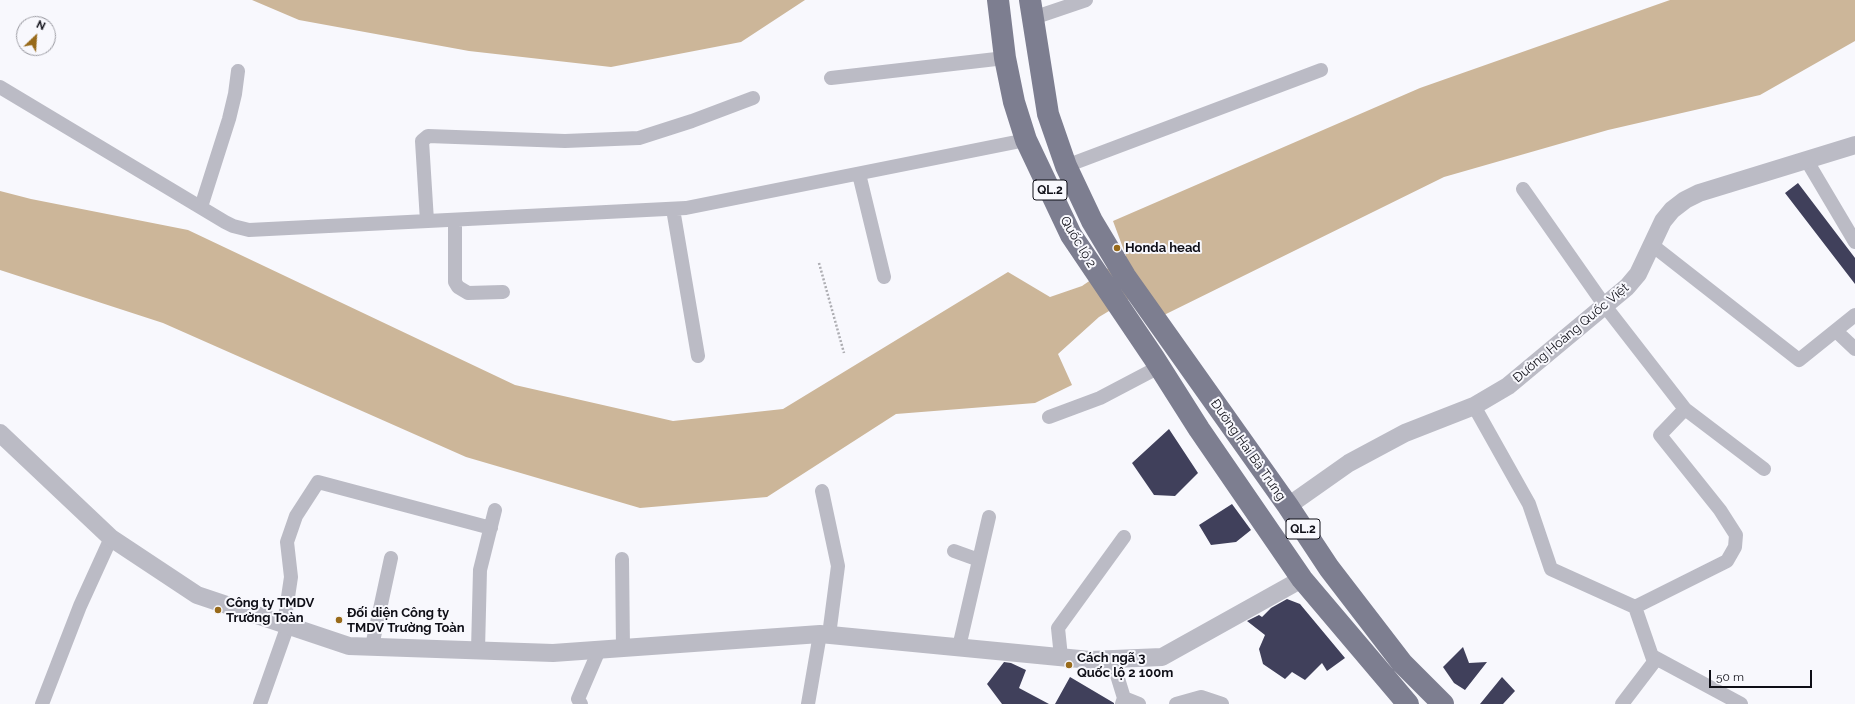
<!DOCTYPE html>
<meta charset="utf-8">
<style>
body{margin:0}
#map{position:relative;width:1855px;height:704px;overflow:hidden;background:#f8f8fd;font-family:Raleway,sans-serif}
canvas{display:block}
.north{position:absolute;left:16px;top:16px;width:40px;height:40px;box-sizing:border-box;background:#f8f8fd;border:1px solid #9a9aa1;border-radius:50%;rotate:25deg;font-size:11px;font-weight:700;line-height:16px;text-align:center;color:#0e0e16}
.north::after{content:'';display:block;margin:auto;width:14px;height:18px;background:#986a1a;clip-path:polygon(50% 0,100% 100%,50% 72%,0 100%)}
.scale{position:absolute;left:1709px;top:670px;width:103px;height:18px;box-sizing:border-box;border:2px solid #0e0e16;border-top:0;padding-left:5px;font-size:12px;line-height:14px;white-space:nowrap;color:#0e0e16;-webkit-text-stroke:3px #f8f8fd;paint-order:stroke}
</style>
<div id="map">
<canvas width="1855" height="704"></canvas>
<div class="north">N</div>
<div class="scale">50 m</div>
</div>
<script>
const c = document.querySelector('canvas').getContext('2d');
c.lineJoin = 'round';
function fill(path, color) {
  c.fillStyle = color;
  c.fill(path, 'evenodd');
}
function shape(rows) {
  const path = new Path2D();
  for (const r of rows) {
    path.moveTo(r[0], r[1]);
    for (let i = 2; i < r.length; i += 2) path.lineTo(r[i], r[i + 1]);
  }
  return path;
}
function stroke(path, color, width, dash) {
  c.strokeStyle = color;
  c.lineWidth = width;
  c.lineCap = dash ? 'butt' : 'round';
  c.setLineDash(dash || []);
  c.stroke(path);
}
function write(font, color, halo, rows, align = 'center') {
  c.font = font + ' Raleway,sans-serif';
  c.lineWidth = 4;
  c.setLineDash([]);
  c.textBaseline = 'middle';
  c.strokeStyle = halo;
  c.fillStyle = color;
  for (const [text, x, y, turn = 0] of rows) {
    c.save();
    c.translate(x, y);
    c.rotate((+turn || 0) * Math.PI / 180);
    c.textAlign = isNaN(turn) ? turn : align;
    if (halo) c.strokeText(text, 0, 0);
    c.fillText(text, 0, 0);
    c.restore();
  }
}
const water = shape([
 [252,0,805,0,741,42,611,67,469,51,299,20],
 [1670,0,1855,0,1855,41,1760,95,1608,130,1444,177,1162,316,1144,290,1099,317,1058,354,1072,385,1035,403,896,414,767,497,640,508,466,457,163,323,0,270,0,191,31,199,188,230,515,385,673,421,783,409,1008,272,1050,297,1082,286,1126,256,1113,221,1420,88]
]);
const building = shape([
 [1798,183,1855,258,1855,284,1785,193],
 [1169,429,1198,473,1175,496,1154,495,1132,463],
 [1232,504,1251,530,1236,542,1211,545,1199,525],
 [1287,599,1300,604,1345,658,1327,671,1322,663,1305,680,1292,672,1285,679,1263,664,1259,649,1265,635,1247,621,1259,615,1262,617,1271,608],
 [1463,647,1469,663,1487,662,1465,690,1454,683,1443,667],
 [1004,662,1011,663,1026,670,1019,688,1049,704,1002,704,987,684],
 [1070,677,1114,703,1114,704,1055,704],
 [1502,677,1515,691,1503,704,1480,704]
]);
const path = shape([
 [819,263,844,353]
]);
const minor = shape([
 [1033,18,1086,0],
 [831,78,1005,58],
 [0,87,225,222,233,226,249,230,686,208,1026,140],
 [1807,161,1855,242],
 [1066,166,1321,70],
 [859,174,884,277],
 [1523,189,1605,306,1685,409,1764,469],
 [201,207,229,119,235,94,238,71],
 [673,209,698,356],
 [455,220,455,282,458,287,468,293,503,292],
 [427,221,422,141,428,136,565,141,639,138,692,121,753,98],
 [1652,245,1799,360,1855,315],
 [1836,331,1855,349],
 [1474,406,1529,504,1551,569,1635,607,1654,662,1622,704],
 [1049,417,1100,398,1159,367],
 [822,491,838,566,829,635],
 [954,551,979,560],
 [622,559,623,648],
 [1635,607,1727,561,1735,547,1736,535,1720,510,1660,435,1685,409],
 [284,624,291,577,287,542,296,516,318,482,491,528],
 [372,646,391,558],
 [959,647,989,517],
 [478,650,480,570,495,510],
 [1652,656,1741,704],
 [1061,657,1058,628,1124,537],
 [1112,659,1124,698,1122,704],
 [1124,698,1139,704],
 [42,704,80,606,111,538],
 [260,704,288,625],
 [581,704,578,699,599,650],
 [808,704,820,634],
 [1176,704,1201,697,1222,704]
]);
const tertiary = shape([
 [0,433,111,538,197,595,349,646,553,653,820,634,1090,660,1162,657,1302,579],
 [1288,506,1349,463,1405,433,1474,406,1508,386,1627,287,1638,274,1663,221,1672,210,1685,200,1699,193,1855,145]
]);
const trunk = shape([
 [998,0,1005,58,1014,102,1026,140,1071,235,1154,358,1199,429,1302,579,1408,704],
 [1030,0,1048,114,1066,166,1092,221,1125,276,1288,506,1329,568,1402,663,1443,704]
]);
const markers = [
 [1117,248,4,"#986a1a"],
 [218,610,4,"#986a1a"],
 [339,620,4,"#986a1a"],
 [1069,665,4,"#986a1a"]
];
const shields = [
 [1050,190,34],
 [1303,529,34]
];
const shieldNames = [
 ["QL.2",1050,190],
 ["QL.2",1303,529]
];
const streetNames = [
 ["Quốc lộ 2",1078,242,59],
 ["Đường Hoàng Quốc Việt",1571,333,-40],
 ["Đường Hai Bà Trưng",1248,450,55]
];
const poiNames = [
 ["Honda head",1125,248],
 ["Công ty TMDV",226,603],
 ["Trường Toàn",226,618],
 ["Đối diện Công ty",347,613],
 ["TMDV Trường Toàn",347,628],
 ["Cách ngã 3",1077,658],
 ["Quốc lộ 2 100m",1077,673]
];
fill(water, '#ccb699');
fill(building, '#40405b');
stroke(path, '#adadb2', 2.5, [2, 2]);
stroke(minor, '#bbbbc5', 14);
stroke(tertiary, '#bbbbc5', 18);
stroke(trunk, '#7d7e90', 22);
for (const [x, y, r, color] of markers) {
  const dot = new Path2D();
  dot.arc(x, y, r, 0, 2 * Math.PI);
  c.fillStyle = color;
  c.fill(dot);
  stroke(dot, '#f8f8fd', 1.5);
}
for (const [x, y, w] of shields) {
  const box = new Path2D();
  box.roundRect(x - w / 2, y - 10, w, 20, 3);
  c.fillStyle = '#f8f8fd';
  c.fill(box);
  stroke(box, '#0e0e16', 1);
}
write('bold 12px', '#0e0e16', null, shieldNames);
write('13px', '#0e0e16', '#f8f8fd', streetNames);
write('bold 13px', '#0e0e16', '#f8f8fd', poiNames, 'left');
</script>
